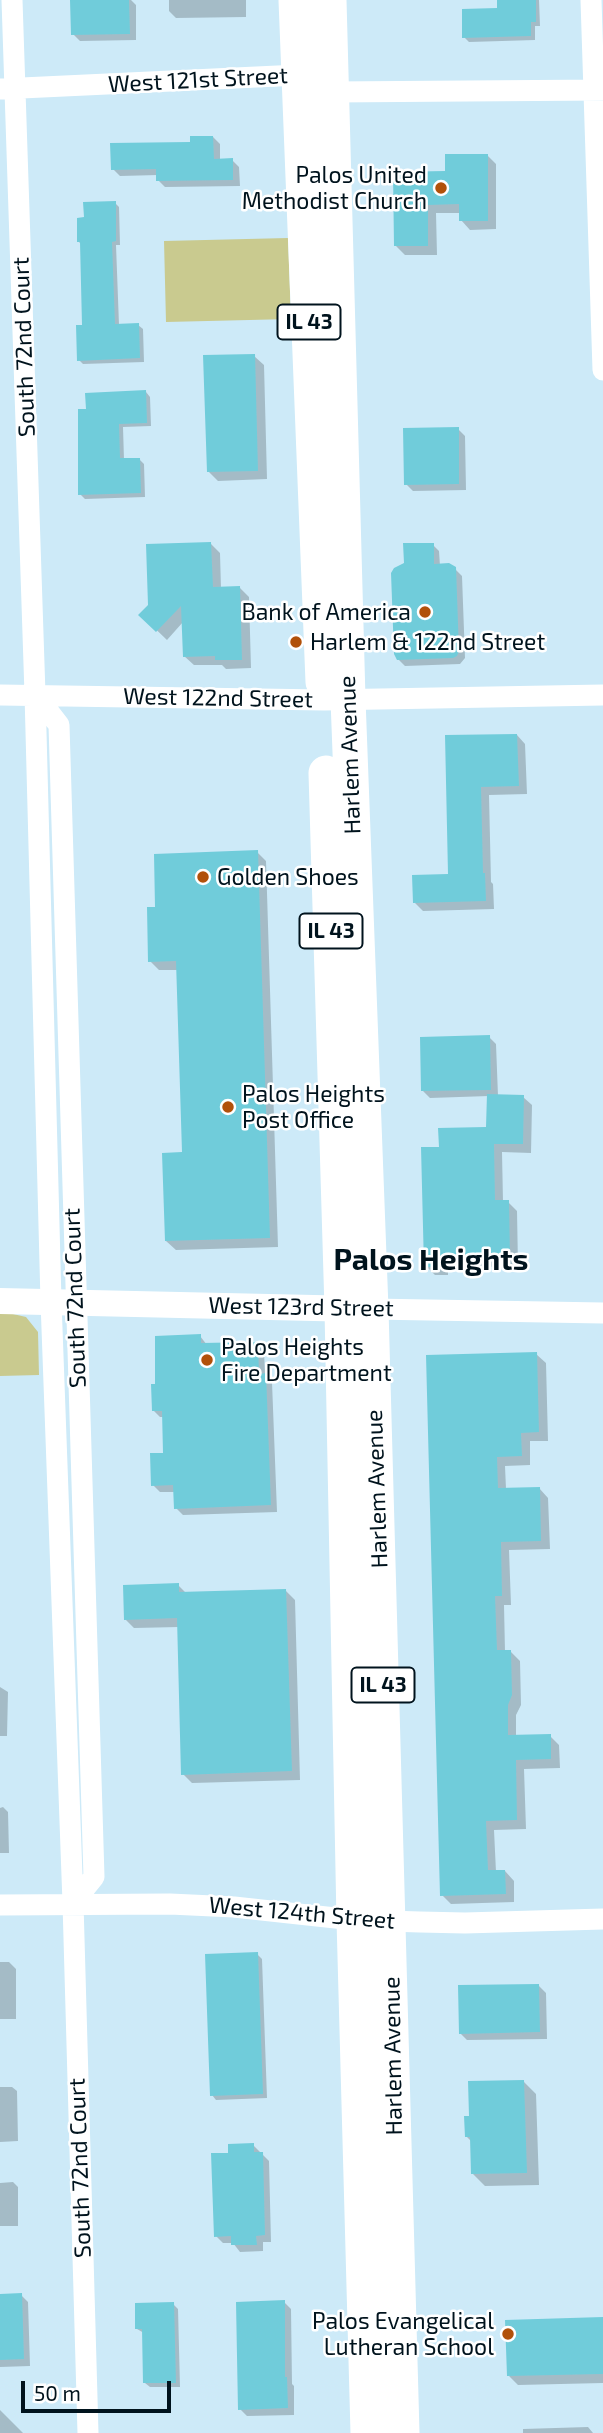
<!DOCTYPE html>
<style>
body{margin:0}
#map{position:relative;width:603px;height:2433px;overflow:hidden;background:#cdeaf8;font-family:"Exo 2",sans-serif}
canvas{display:block}
.scale{position:absolute;left:21px;top:2381px;width:150px;height:32px;box-sizing:border-box;border:4px solid #00131d;border-top:0;padding-left:9px;font-size:21px;line-height:24px;white-space:nowrap;color:#00131d;-webkit-text-stroke:5px #fff;paint-order:stroke}
</style>
<div id="map">
<canvas width="603" height="2433"></canvas>
<div class="scale">50 m</div>
</div>
<script>
const c = document.querySelector('canvas').getContext('2d');
c.lineJoin = 'round';
function fill(path, color) {
  c.fillStyle = color;
  c.fill(path, 'evenodd');
}
function shape(rows) {
  const path = new Path2D();
  for (const r of rows) {
    path.moveTo(r[0], r[1]);
    for (let i = 2; i < r.length; i += 2) path.lineTo(r[i], r[i + 1]);
  }
  return path;
}
function stroke(path, color, width, dash) {
  c.strokeStyle = color;
  c.lineWidth = width;
  c.lineCap = dash ? 'butt' : 'round';
  c.setLineDash(dash || []);
  c.stroke(path);
}
function write(font, color, halo, rows, align = 'center') {
  c.font = font + ' "Exo 2",sans-serif';
  c.lineWidth = 5;
  c.setLineDash([]);
  c.textBaseline = 'middle';
  c.strokeStyle = halo;
  c.fillStyle = color;
  for (const [text, x, y, turn = 0] of rows) {
    c.save();
    c.translate(x, y);
    c.rotate((+turn || 0) * Math.PI / 180);
    c.textAlign = isNaN(turn) ? turn : align;
    if (halo) c.strokeText(text, 0, 0);
    c.fillText(text, 0, 0);
    c.restore();
  }
}
const green = shape([
 [288,238,291,319,166,322,164,241],
 [0,1311,26,1317,38,1332,39,1375,0,1376]
]);
const shadow = shape([
 [72,0,131,0,136,5,136,40,80,41,73,34],
 [169,0,246,0,246,17,176,18,169,11],
 [498,0,539,0,540,26,535,26,535,40,469,42,464,37,499,10],
 [213,137,220,144,220,160,232,160,239,167,240,186,165,187,158,180,158,175,120,176,113,169],
 [487,155,496,164,496,229,470,230,461,220,461,213,436,213,437,255,405,255,396,246,447,173],
 [115,203,119,207,120,245,116,245,119,325,138,325,143,329,144,362,83,364,79,360,84,327,81,244,79,242,85,219],
 [254,356,264,365,267,479,218,481,208,471],
 [146,392,150,397,151,426,123,427,124,460,139,459,144,464,145,497,85,499,80,494,80,411],
 [458,429,465,436,466,490,413,491,406,484],
 [211,544,220,553,221,589,240,588,249,597,251,668,226,669,222,665,194,665,184,656,183,622,167,640,141,615],
 [433,545,439,551,440,566,452,566,462,576,465,658,460,664,405,666,398,659],
 [517,735,525,744,527,794,489,795,491,882,493,884,494,909,423,911,415,903,450,876,447,737],
 [257,852,266,861,278,1247,176,1250,166,1241,184,1154,178,970,159,970,150,961,157,909],
 [489,1037,496,1044,498,1096,523,1097,532,1105,531,1153,502,1152,503,1202,508,1202,517,1211,518,1266,448,1268,448,1275,435,1275,426,1266,440,1148,488,1129,489,1096,430,1098,423,1091],
 [200,1336,207,1345,257,1344,264,1351,265,1374,272,1382,277,1512,183,1515,176,1508,175,1492,160,1492,153,1485,165,1455,164,1417,160,1417,153,1410,157,1386],
 [536,1354,546,1363,548,1441,530,1441,530,1465,505,1466,506,1489,539,1488,548,1498,550,1549,509,1550,511,1605,504,1605,505,1652,511,1652,520,1661,521,1705,516,1715,516,1736,550,1736,559,1745,560,1768,524,1769,526,1829,494,1830,496,1872,505,1871,514,1881,514,1902,451,1904,442,1895,428,1357],
 [178,1585,187,1594,286,1591,295,1600,300,1780,192,1783,183,1774,179,1627,134,1628,125,1619],
 [0,1687,8,1692,7,1736,0,1736],
 [3,1807,8,1812,9,1853,0,1853,0,1808],
 [257,1954,262,1959,267,2098,216,2100,212,2095],
 [0,1962,9,1962,16,1969,16,2019,0,2019],
 [539,1986,546,1993,547,2039,467,2040,460,2033],
 [524,2082,536,2094,539,2185,485,2186,473,2174,472,2142,466,2136],
 [0,2087,12,2087,17,2091,18,2141,0,2142],
 [253,2145,269,2161,271,2242,263,2242,263,2251,240,2252,233,2243,223,2243,216,2236,230,2154],
 [13,2182,18,2187,18,2226,0,2226,0,2183],
 [21,2295,28,2302,30,2366,0,2367,0,2296],
 [284,2302,291,2309,292,2384,294,2386,294,2415,247,2416,240,2409],
 [173,2304,178,2309,180,2387,150,2387,145,2383,144,2333,137,2329],
 [603,2319,603,2383,518,2385,509,2376],
 [0,2410,23,2433,0,2433],
 [588,2427,593,2433,523,2433,523,2429]
]);
const building = shape([
 [70,0,129,0,130,34,71,35],
 [497,0,536,0,536,22,531,22,531,36,462,38,462,9,497,8],
 [190,136,213,136,214,159,233,158,233,180,156,181,156,169,111,170,110,143,190,142],
 [445,154,488,154,488,221,459,221,459,204,428,205,428,246,394,246,393,172,445,171],
 [116,201,116,241,112,242,115,324,139,323,140,358,77,361,76,325,82,325,80,242,77,242,77,218,84,217,83,202],
 [255,354,258,471,207,472,203,355],
 [146,390,147,423,119,424,120,458,140,458,141,493,78,495,78,409,86,409,85,393],
 [459,427,459,484,404,485,403,428],
 [211,542,213,587,240,586,242,660,215,660,215,656,183,657,181,606,156,632,138,615,148,605,146,544],
 [403,543,434,543,434,564,449,563,456,567,459,651,457,656,453,658,397,660,394,654,391,573,394,568,404,563],
 [517,734,519,786,481,787,483,873,485,873,486,901,413,903,412,875,448,874,445,735],
 [258,850,270,1238,165,1241,162,1153,182,1152,176,961,148,962,147,907,155,907,154,854],
 [490,1035,491,1090,421,1091,420,1037],
 [487,1094,524,1095,523,1144,494,1144,495,1200,509,1200,510,1258,440,1260,440,1267,424,1267,421,1147,439,1147,438,1128,486,1127],
 [201,1334,201,1343,258,1342,259,1374,266,1373,271,1505,174,1509,173,1485,151,1486,150,1453,163,1453,162,1411,152,1411,151,1384,155,1384,155,1336],
 [537,1352,539,1432,521,1433,522,1456,497,1457,498,1488,540,1487,541,1541,501,1542,502,1596,495,1596,497,1650,511,1650,512,1695,508,1705,508,1735,551,1734,551,1759,516,1760,517,1820,486,1821,488,1870,505,1870,506,1894,440,1896,426,1355],
 [179,1583,179,1592,286,1589,292,1771,181,1775,177,1618,124,1620,123,1585],
 [258,1952,263,2094,210,2096,205,1954],
 [539,1984,540,2032,459,2034,458,1985],
 [524,2080,527,2173,471,2174,470,2137,465,2137,464,2116,469,2116,468,2081],
 [254,2143,254,2152,263,2152,265,2235,256,2236,257,2245,231,2245,231,2236,214,2237,211,2153,228,2153,228,2144],
 [22,2293,24,2359,0,2360,0,2294],
 [285,2300,285,2377,287,2377,288,2408,238,2410,236,2302],
 [174,2302,176,2383,143,2383,142,2329,135,2329,135,2303],
 [603,2317,603,2374,507,2376,505,2320]
]);
const minor = shape([
 [12,0,35,694,51,1301,73,1903,94,1877,59,725,35,694],
 [591,0,603,370],
 [0,89,299,75,332,92,603,90],
 [0,695,324,700,603,695],
 [371,1309,603,1313],
 [73,1903,88,2433],
 [0,1905,170,1904,234,1907,354,1920,420,1922,465,1923,603,1919]
]);
const tertiary = shape([
 [0,1301,359,1309]
]);
const primary = shape([
 [296,0,323,682],
 [329,0,348,699,371,1309,402,2433],
 [326,773,342,1309,354,1920,368,2433]
]);
const markers = [
 [441,188,7,"#b1510a"],
 [425,612,7,"#b1510a"],
 [296,642,7,"#b1510a"],
 [203,877,7,"#b1510a"],
 [228,1107,7,"#b1510a"],
 [207,1360,7,"#b1510a"],
 [508,2334,7,"#b1510a"]
];
const shields = [
 [309,322,63],
 [331,931,63],
 [383,1685,63]
];
const shieldNames = [
 ["IL 43",309,322],
 ["IL 43",331,931],
 ["IL 43",383,1685]
];
const streetNames = [
 ["West 121st Street",198,80,-3],
 ["South 72nd Court",24,347,-92],
 ["West 122nd Street",218,698,1],
 ["Harlem Avenue",350,755,-92],
 ["South 72nd Court",75,1298,-92],
 ["West 123rd Street",301,1307,1],
 ["Harlem Avenue",377,1489,-92],
 ["West 124th Street",302,1913,5],
 ["Harlem Avenue",393,2056,-91],
 ["South 72nd Court",80,2168,-92]
];
const poiNames = [
 ["Palos United",427,175,"right"],
 ["Methodist Church",427,201,"right"],
 ["Bank of America",411,612,"right"],
 ["Harlem & 122nd Street",310,642],
 ["Golden Shoes",217,877],
 ["Palos Heights",242,1094],
 ["Post Office",242,1120],
 ["Palos Heights",221,1347],
 ["Fire Department",221,1373],
 ["Palos Evangelical",494,2321,"right"],
 ["Lutheran School",494,2347,"right"]
];
const districtNames = [
 ["Palos Heights",431,1260]
];
fill(green, '#c9ca8f');
fill(shadow, '#0003');
fill(building, '#70ccda');
stroke(minor, '#fff', 21);
stroke(tertiary, '#fff', 26);
stroke(primary, '#fff', 35);
for (const [x, y, r, color] of markers) {
  const dot = new Path2D();
  dot.arc(x, y, r, 0, 2 * Math.PI);
  c.fillStyle = color;
  c.fill(dot);
  stroke(dot, '#fff', 2.5);
}
for (const [x, y, w] of shields) {
  const box = new Path2D();
  box.roundRect(x - w / 2, y - 17.5, w, 35, 5);
  c.fillStyle = '#fff';
  c.fill(box);
  stroke(box, '#00131d', 2);
}
write('bold 21px', '#00131d', null, shieldNames);
write('23px', '#00131d', '#fff', streetNames);
write('23px', '#00131d', '#fff', poiNames, 'left');
write('bold 30px', '#00131d', '#fff', districtNames);
</script>
